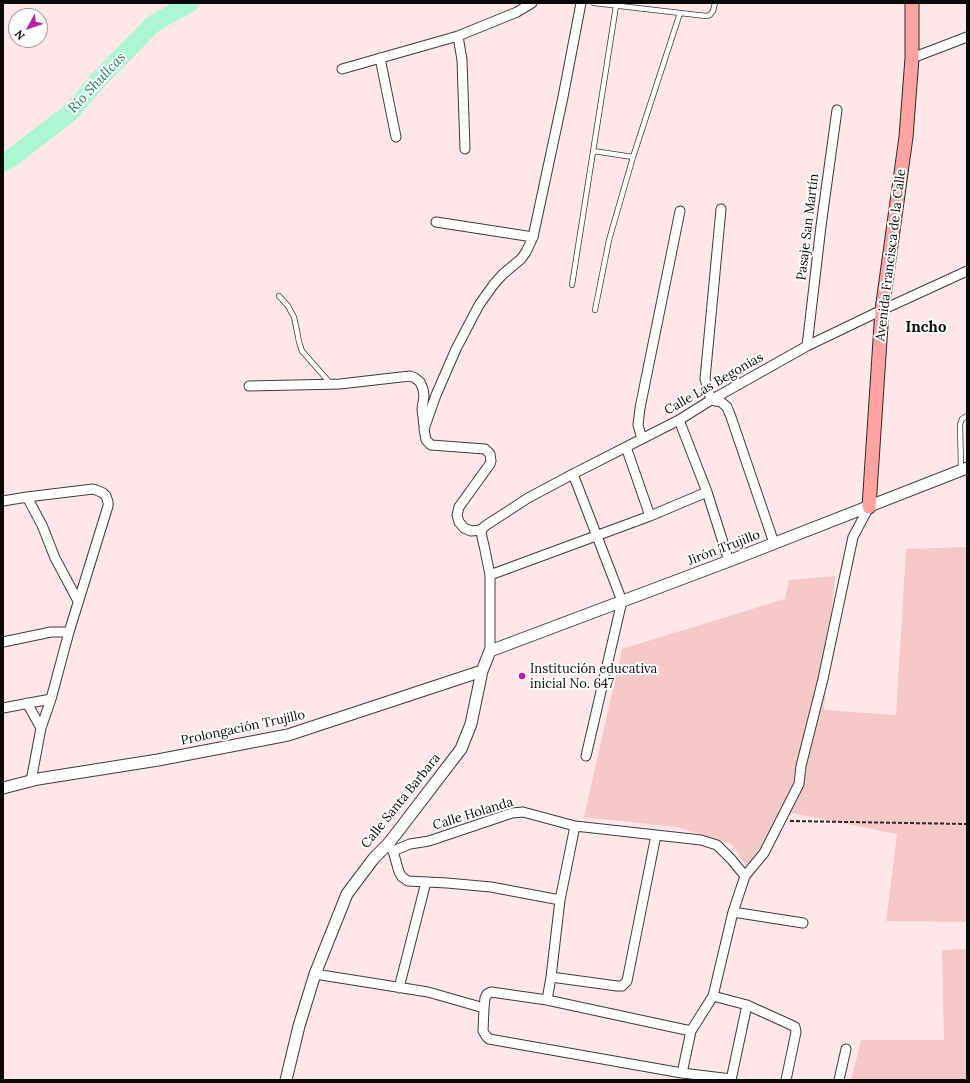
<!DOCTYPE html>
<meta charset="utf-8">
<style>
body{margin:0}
#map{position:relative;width:970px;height:1083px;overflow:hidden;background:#ffe6e8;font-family:Lora,serif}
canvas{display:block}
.frame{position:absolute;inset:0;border:4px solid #090909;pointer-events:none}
.north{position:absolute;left:8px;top:8px;width:40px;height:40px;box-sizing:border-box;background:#fff;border:1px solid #9d9d9d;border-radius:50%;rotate:230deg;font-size:11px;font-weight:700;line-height:16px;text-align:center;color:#090909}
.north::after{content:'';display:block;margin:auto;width:14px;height:18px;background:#bb20ad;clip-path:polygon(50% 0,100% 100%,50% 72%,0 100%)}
</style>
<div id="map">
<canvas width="970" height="1083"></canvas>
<div class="frame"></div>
<div class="north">N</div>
</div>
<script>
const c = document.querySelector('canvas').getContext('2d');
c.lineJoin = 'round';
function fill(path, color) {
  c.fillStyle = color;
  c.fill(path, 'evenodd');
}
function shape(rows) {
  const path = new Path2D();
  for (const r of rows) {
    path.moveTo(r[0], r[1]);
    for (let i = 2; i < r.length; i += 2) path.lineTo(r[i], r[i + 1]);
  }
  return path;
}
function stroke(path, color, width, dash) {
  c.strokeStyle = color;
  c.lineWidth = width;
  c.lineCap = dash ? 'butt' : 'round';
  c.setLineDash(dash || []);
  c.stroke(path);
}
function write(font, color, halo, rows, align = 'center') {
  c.font = font + ' Lora,serif';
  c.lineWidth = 4;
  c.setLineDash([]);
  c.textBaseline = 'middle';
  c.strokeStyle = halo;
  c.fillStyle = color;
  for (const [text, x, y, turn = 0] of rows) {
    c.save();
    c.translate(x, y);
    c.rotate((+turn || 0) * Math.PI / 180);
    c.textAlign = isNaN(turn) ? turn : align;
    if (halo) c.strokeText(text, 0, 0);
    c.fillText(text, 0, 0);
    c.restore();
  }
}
const farmland = shape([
 [967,547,967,922,886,921,897,834,792,813,746,866,731,843,677,827,584,817,622,649,785,599,789,580,835,576,824,710,896,715,906,549],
 [967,949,967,1080,851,1080,861,1040,944,1040,942,950]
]);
const river = shape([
 [3,163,10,159,71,112,100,78,153,24,190,3]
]);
const path = shape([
 [790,821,967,824]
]);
const service = shape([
 [594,3,706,16,710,15,713,11,715,3],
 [593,151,633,157],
 [572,285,616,6],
 [279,296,288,306,294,317,297,331,299,342,302,351,331,384],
 [595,310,609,240,633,157,680,13],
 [961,469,960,424,962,419,967,416]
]);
const minor = shape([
 [458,36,462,60,465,149],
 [380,58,396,137],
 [912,58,967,37],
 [342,69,458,36,517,12,532,3],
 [721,209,705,379,711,400,721,402,727,407,731,417,774,543],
 [436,222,533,237],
 [807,346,821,226,837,110],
 [249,386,340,384,410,376,415,378,420,382,423,389,424,396,422,409,424,426],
 [679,420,707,492,729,561],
 [642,439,638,425,640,408,680,211],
 [626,447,650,516],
 [573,474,622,601,586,756],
 [27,497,42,525,55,558,78,601],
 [3,501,27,497,93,489,96,490,103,493,106,496,108,502,108,506,69,632,51,699,41,728,31,781],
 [481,530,471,531,464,528,459,522,457,515,459,507,490,464,491,461,490,454,485,449,431,445,426,440,424,429,436,395,456,349,479,305,494,284,503,274,521,259,526,252,533,237,563,97,581,3],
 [481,530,485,526,528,498,573,474,679,420,711,400,807,346,882,310,967,271],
 [481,530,482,537,485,550,490,575,490,651],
 [490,575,650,516,707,492],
 [3,642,51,632,69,632],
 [27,703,41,728],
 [3,708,51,699],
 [390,847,393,851,399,872,402,877,408,881,447,883,491,887,560,900],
 [393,851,410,844,429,841,512,813,523,812,575,826,701,840,717,845,731,859,745,876],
 [733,912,803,923],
 [315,974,428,992,484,1008,485,998,487,994,491,992,547,1000,691,1031,713,996],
 [551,977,617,986,622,986,627,981,656,835],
 [399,988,426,882],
 [547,1000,551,977,560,900,575,826],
 [484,1008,483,1031,486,1036,489,1039,682,1073],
 [691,1031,682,1073,731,1079],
 [731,1080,747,1005],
 [786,1080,796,1032,795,1027,789,1024,747,1005,713,996,733,912,745,876,764,853,799,784,801,766,823,679,853,537,869,507],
 [839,1080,846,1049]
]);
const tertiary = shape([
 [3,788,38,779,158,760,288,735,482,671],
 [286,1080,299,1026,315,974,347,894,374,858,388,844,399,830,461,749,471,724,482,671,490,651,729,561,967,468]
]);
const secondary = shape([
 [869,507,882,310,906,137,912,58,912,3]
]);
const markers = [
 [522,676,4,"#bb20ad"]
];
const streetNames = [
 ["Pasaje San Martín",808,227,-83],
 ["Avenida Francisca de la Calle",891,255,-83],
 ["Calle Las Begonias",714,384,-30],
 ["Jirón Trujillo",724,548,-21],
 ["Prolongación Trujillo",243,728,-12],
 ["Calle Santa Barbara",401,801,-51],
 ["Calle Holanda",473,814,-17]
];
const poiNames = [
 ["Institución educativa",530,669],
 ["inicial No. 647",530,684]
];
const waterNames = [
 ["Rio Shullcas",97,83,-47]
];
const quarterNames = [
 ["Incho",926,328]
];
fill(farmland, '#f4c9c7');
stroke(river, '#aaf7d1', 18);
stroke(service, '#3c3c3c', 6);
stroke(minor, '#3c3c3c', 11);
stroke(tertiary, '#3c3c3c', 13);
stroke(secondary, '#2b2b2b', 15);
stroke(path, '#2b2b2b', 2, [4, 2]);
stroke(service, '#fff', 4.5);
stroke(minor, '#fff', 9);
stroke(tertiary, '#fff', 11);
stroke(secondary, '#ffa3a1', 13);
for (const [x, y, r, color] of markers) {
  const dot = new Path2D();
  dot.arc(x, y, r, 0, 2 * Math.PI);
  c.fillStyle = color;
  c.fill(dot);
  stroke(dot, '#fff', 1.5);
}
write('13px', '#090909', '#fff', streetNames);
write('13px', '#090909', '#fff', poiNames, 'left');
write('italic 14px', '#128755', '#fff', waterNames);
write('bold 15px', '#090909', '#fff', quarterNames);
</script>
